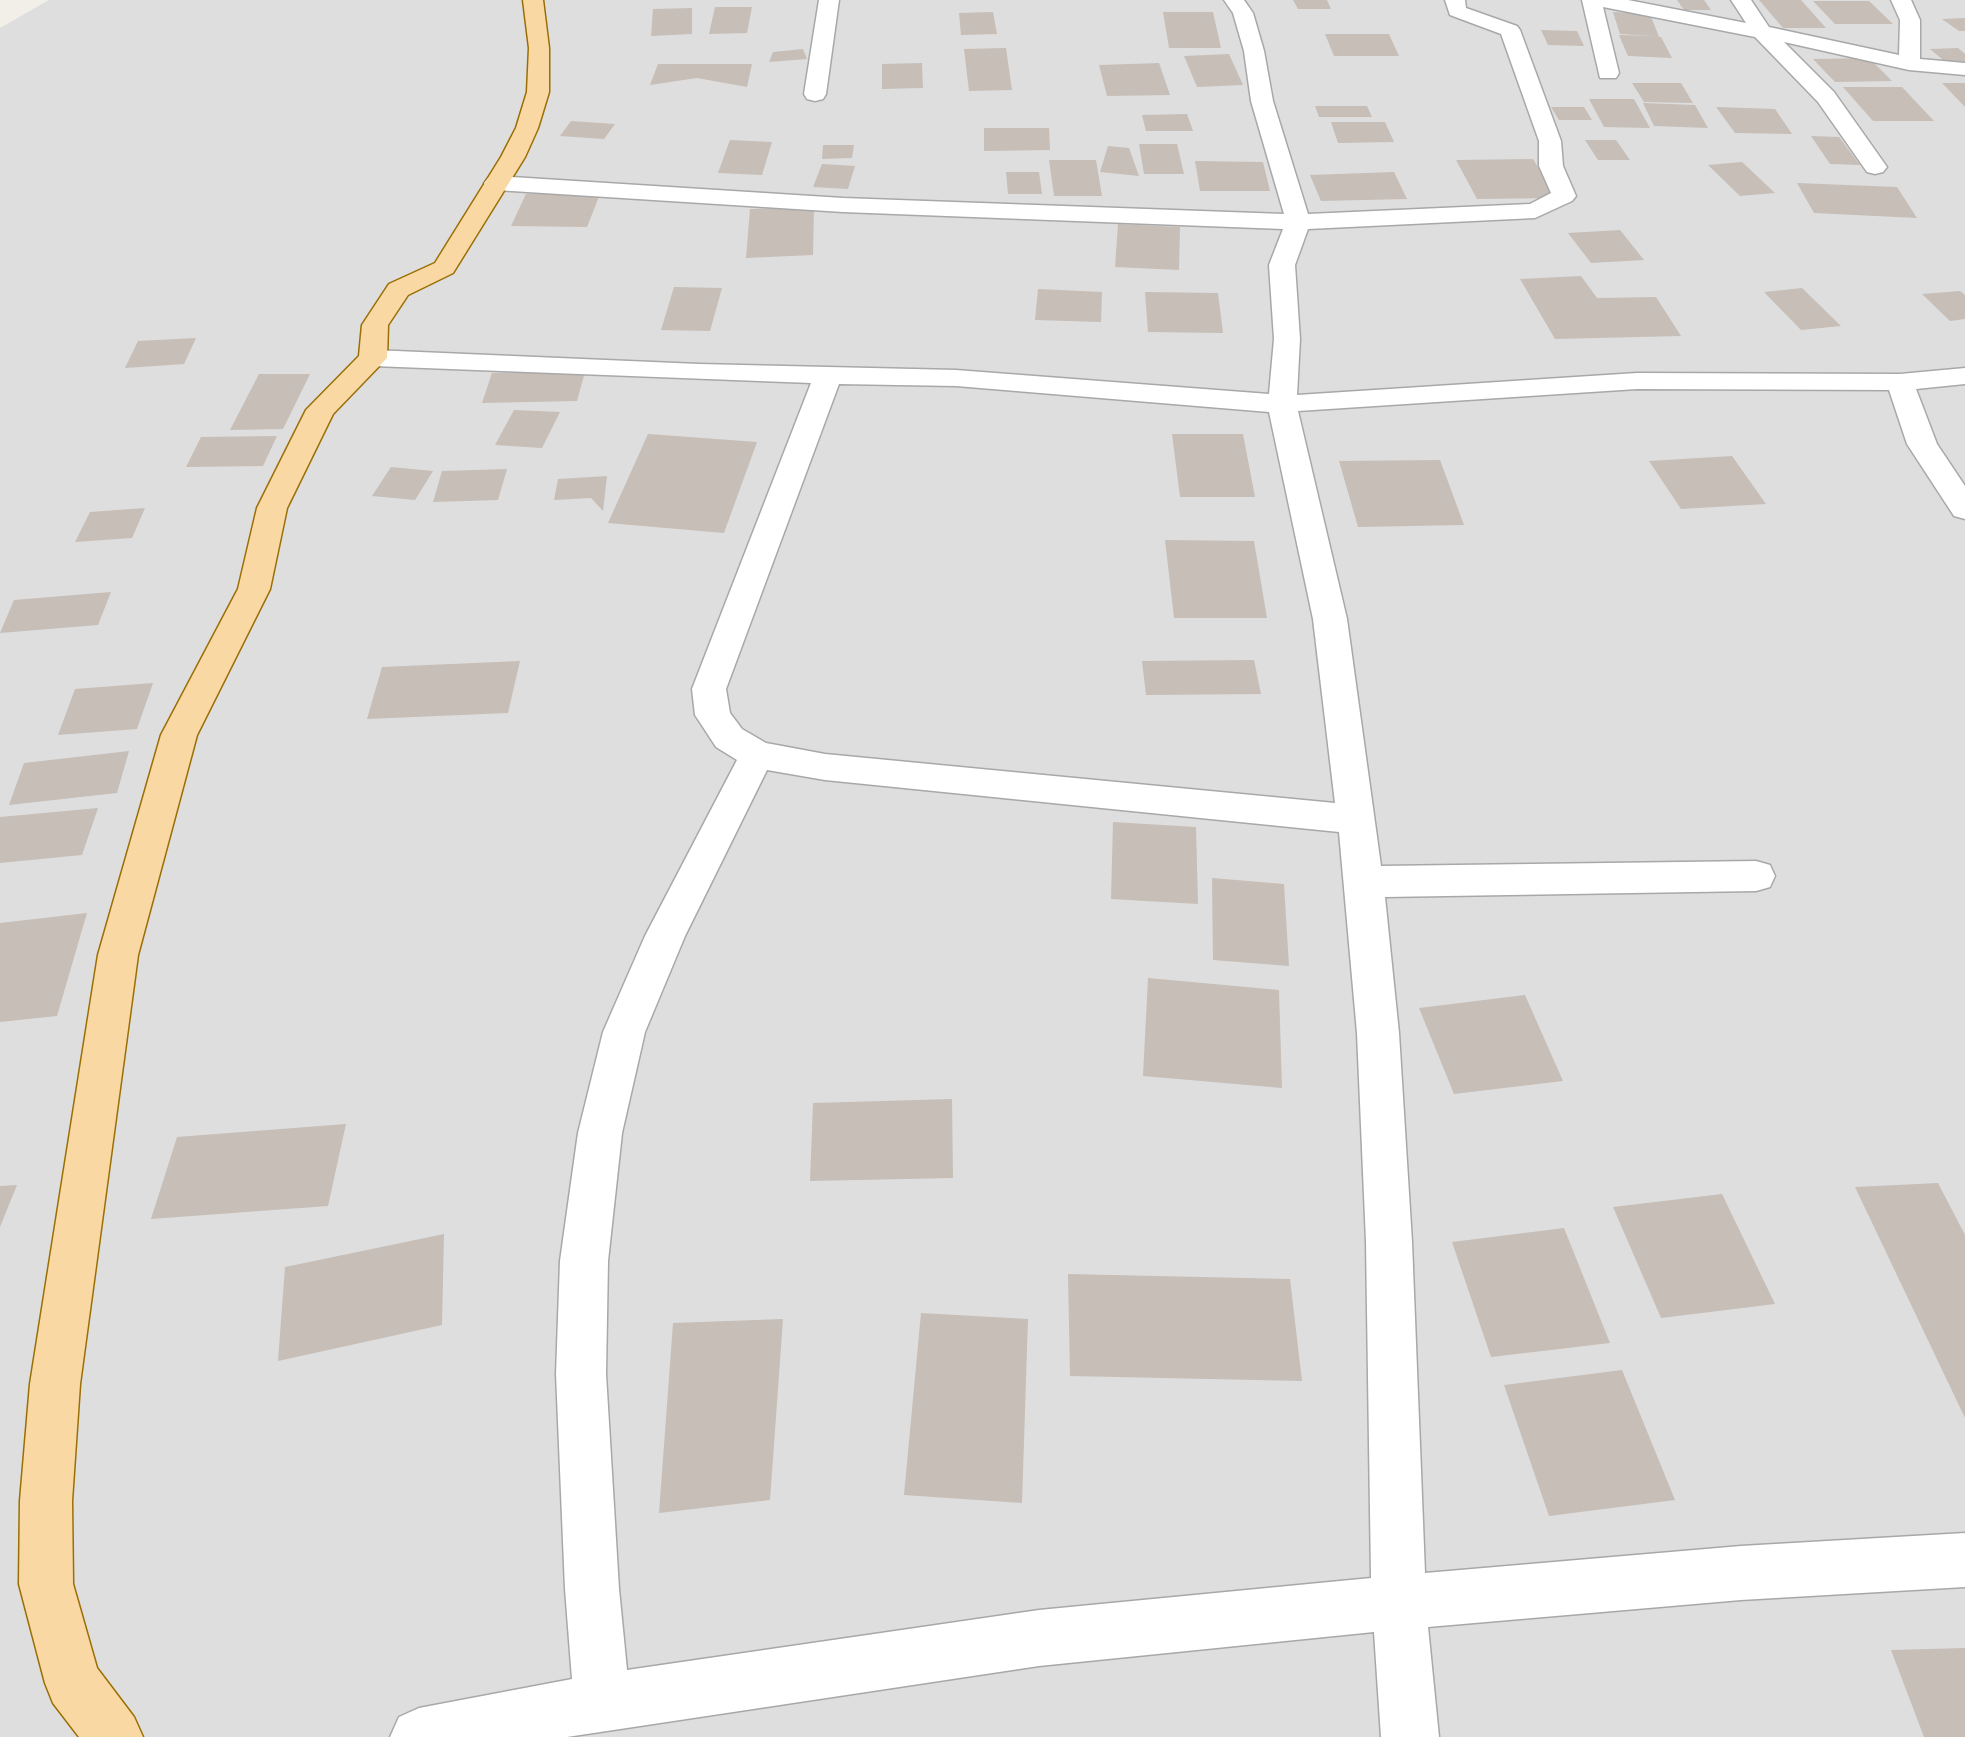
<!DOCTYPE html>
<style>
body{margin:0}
canvas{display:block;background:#f1efe8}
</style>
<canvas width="1965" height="1737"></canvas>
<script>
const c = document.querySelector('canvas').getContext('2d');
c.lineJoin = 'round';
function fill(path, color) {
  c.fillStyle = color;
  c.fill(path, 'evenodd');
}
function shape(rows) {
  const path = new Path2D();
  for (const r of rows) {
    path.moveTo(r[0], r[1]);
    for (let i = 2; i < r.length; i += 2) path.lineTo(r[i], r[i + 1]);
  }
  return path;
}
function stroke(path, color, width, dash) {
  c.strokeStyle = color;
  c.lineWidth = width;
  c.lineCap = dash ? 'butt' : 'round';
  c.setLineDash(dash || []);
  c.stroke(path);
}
const residential = shape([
 [49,0,1965,0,1965,1737,0,1737,0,28]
]);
const building = shape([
 [1293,0,1327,0,1331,9,1298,9],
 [1677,0,1704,0,1711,10,1684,10],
 [1759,0,1801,0,1826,28,1783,28],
 [1813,1,1869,1,1893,24,1835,24],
 [715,7,752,7,747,33,709,34],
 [692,8,692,34,651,36,653,9],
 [993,12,997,34,961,35,959,13],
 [1163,12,1213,12,1221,48,1169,48],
 [1613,12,1650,14,1659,37,1661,37,1672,58,1628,56,1619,35,1656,36,1620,34],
 [1965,18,1965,31,1959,31,1942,19],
 [1541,30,1577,31,1584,46,1548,45],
 [1325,34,1389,34,1399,56,1334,56],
 [1006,48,1012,90,969,91,964,49],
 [1958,48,1965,54,1965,63,1948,64,1930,49],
 [803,49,807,59,769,62,773,52],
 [1229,54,1243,85,1197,87,1184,56],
 [1869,58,1892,81,1835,82,1813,59],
 [922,63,923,88,882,89,882,64],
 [1159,63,1170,95,1107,96,1099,65],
 [658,64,752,64,747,87,697,78,650,85],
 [1632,83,1681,83,1693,103,1644,102],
 [1942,83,1965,83,1965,107],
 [1843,87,1902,87,1934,121,1873,121],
 [1589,99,1634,99,1650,128,1604,127],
 [1643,103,1695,105,1708,128,1654,126],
 [1315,106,1367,106,1372,117,1319,117],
 [1551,107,1584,107,1592,120,1559,120],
 [1716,107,1775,109,1792,134,1735,133],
 [1187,114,1193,131,1146,131,1142,115],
 [571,121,615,124,604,139,560,136],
 [1331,122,1385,122,1394,142,1338,143],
 [984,128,1049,128,1050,150,984,151],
 [1811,136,1839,137,1860,165,1830,164],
 [730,140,772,142,762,175,718,173],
 [1585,140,1616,140,1630,160,1598,160],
 [1139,144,1177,144,1184,174,1144,174],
 [823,145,854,145,852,158,822,159],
 [1108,146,1129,148,1139,176,1100,172],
 [1533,159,1557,198,1477,199,1456,160],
 [1049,160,1096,160,1102,196,1054,196],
 [1195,161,1263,162,1270,191,1200,191],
 [1742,162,1775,193,1740,196,1708,165],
 [822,164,855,166,848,189,813,187],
 [1006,172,1039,172,1042,194,1008,194],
 [1394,172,1407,199,1321,201,1310,175],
 [1797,183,1897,187,1917,218,1814,213],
 [526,194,600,194,587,227,511,226],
 [814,207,813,255,746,258,750,209],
 [1118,224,1180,227,1179,270,1115,267],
 [1620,230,1644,260,1591,263,1568,233],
 [1581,276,1597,298,1656,297,1681,336,1555,339,1520,279],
 [674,287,722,288,710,331,661,330],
 [1802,288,1841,326,1801,330,1764,292],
 [1038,289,1102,292,1101,322,1035,320],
 [1960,291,1965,295,1965,319,1950,321,1922,294],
 [1145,292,1218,293,1223,333,1148,332],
 [196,338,184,364,125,368,138,341],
 [585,372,577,401,482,403,492,373],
 [259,374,310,374,283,429,230,430],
 [514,410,560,412,542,448,495,445],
 [648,434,757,442,724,533,608,523],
 [1172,434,1243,434,1255,497,1180,497],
 [277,436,263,466,186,467,201,437],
 [1732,456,1766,504,1681,509,1649,461],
 [1440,460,1464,525,1358,527,1339,461],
 [391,467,433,471,415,500,372,496],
 [507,469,498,500,433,502,442,471],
 [607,476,603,511,591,498,554,500,558,479],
 [145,508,132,538,75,542,90,512],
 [1165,540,1254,541,1267,618,1174,618],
 [111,592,98,625,0,633,14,600],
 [1254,660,1261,694,1146,695,1142,661],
 [520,661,508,713,367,719,382,667],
 [153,683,137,729,58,735,75,689],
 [129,751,117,793,9,805,24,763],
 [98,808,82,855,0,863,0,817],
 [1113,822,1196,827,1198,904,1111,899],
 [1212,878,1284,884,1289,966,1213,960],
 [87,913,57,1016,0,1022,0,923],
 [1148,978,1279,990,1282,1088,1143,1076],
 [1525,995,1563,1081,1454,1094,1419,1008],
 [952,1099,953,1178,810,1181,813,1103],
 [346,1124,328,1206,151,1219,177,1137],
 [1938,1183,1965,1235,1965,1418,1855,1187],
 [17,1185,0,1227,0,1186],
 [1722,1194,1775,1304,1661,1318,1613,1207],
 [1564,1228,1610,1343,1491,1357,1452,1242],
 [444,1234,442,1325,278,1361,285,1267],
 [1068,1274,1290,1279,1302,1381,1070,1376],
 [921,1313,1028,1319,1022,1503,904,1495],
 [783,1319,770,1500,659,1513,673,1323],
 [1622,1370,1675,1500,1549,1516,1504,1385],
 [1965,1648,1965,1737,1924,1737,1891,1650]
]);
const minor = shape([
 [819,0,839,0,826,94,823,99,815,101,807,99,804,94,819,0],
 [1224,0,1244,0,1253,13,1264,51,1273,101,1308,214,1530,204,1551,193,1539,166,1539,141,1501,34,1450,15,1445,0,1465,0,1466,8,1517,26,1520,30,1561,141,1563,166,1576,196,1572,201,1535,218,1308,229,1295,265,1300,339,1297,395,1637,373,1900,374,1965,368,1965,384,1916,389,1937,444,1965,486,1965,519,1954,516,1907,444,1889,390,1637,389,1298,411,1347,619,1381,866,1756,861,1770,865,1775,876,1770,887,1756,891,1385,897,1399,1033,1412,1242,1425,1573,1741,1546,1965,1533,1965,1587,1741,1600,1428,1627,1439,1737,1381,1737,1374,1632,1039,1666,567,1737,390,1737,399,1717,419,1708,572,1679,565,1589,556,1374,560,1261,578,1133,603,1032,645,936,737,760,716,747,701,724,695,715,692,689,811,383,373,366,363,364,359,358,363,352,373,350,699,364,956,370,1269,394,1274,339,1269,265,1283,229,843,212,496,190,488,188,484,183,488,178,496,176,843,198,1284,214,1251,101,1244,51,1233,13,1224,0],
 [839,384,956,386,1269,412,1313,619,1335,803,825,754,766,743,742,729,730,713,726,689,839,384],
 [767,770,825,780,1339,832,1357,1033,1366,1242,1371,1578,1039,1610,627,1670,619,1589,606,1374,608,1261,622,1133,645,1032,685,936,767,770],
 [1582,0,1628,0,1746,23,1731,0,1751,0,1769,27,1899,55,1900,20,1891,0,1911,0,1920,20,1920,59,1965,63,1965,75,1909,70,1784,42,1834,92,1887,167,1883,172,1875,174,1867,172,1818,102,1755,37,1603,7,1619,73,1616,78,1600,78,1582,0]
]);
const major = shape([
 [523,0,543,0,549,48,549,92,538,128,525,157,453,273,408,295,388,325,387,358,333,414,287,508,270,589,197,735,138,955,80,1384,72,1501,73,1584,97,1668,134,1717,143,1737,79,1737,53,1703,45,1683,19,1584,20,1501,30,1384,98,955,161,735,238,589,257,508,306,410,359,356,362,325,389,284,435,263,501,157,516,128,527,92,529,48,523,0]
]);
fill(residential, '#dfdede');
fill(building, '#c6beb7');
stroke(minor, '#a8a8a8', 3);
stroke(major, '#9b6f03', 3);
fill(minor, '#fff');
fill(major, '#fad8a4');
</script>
